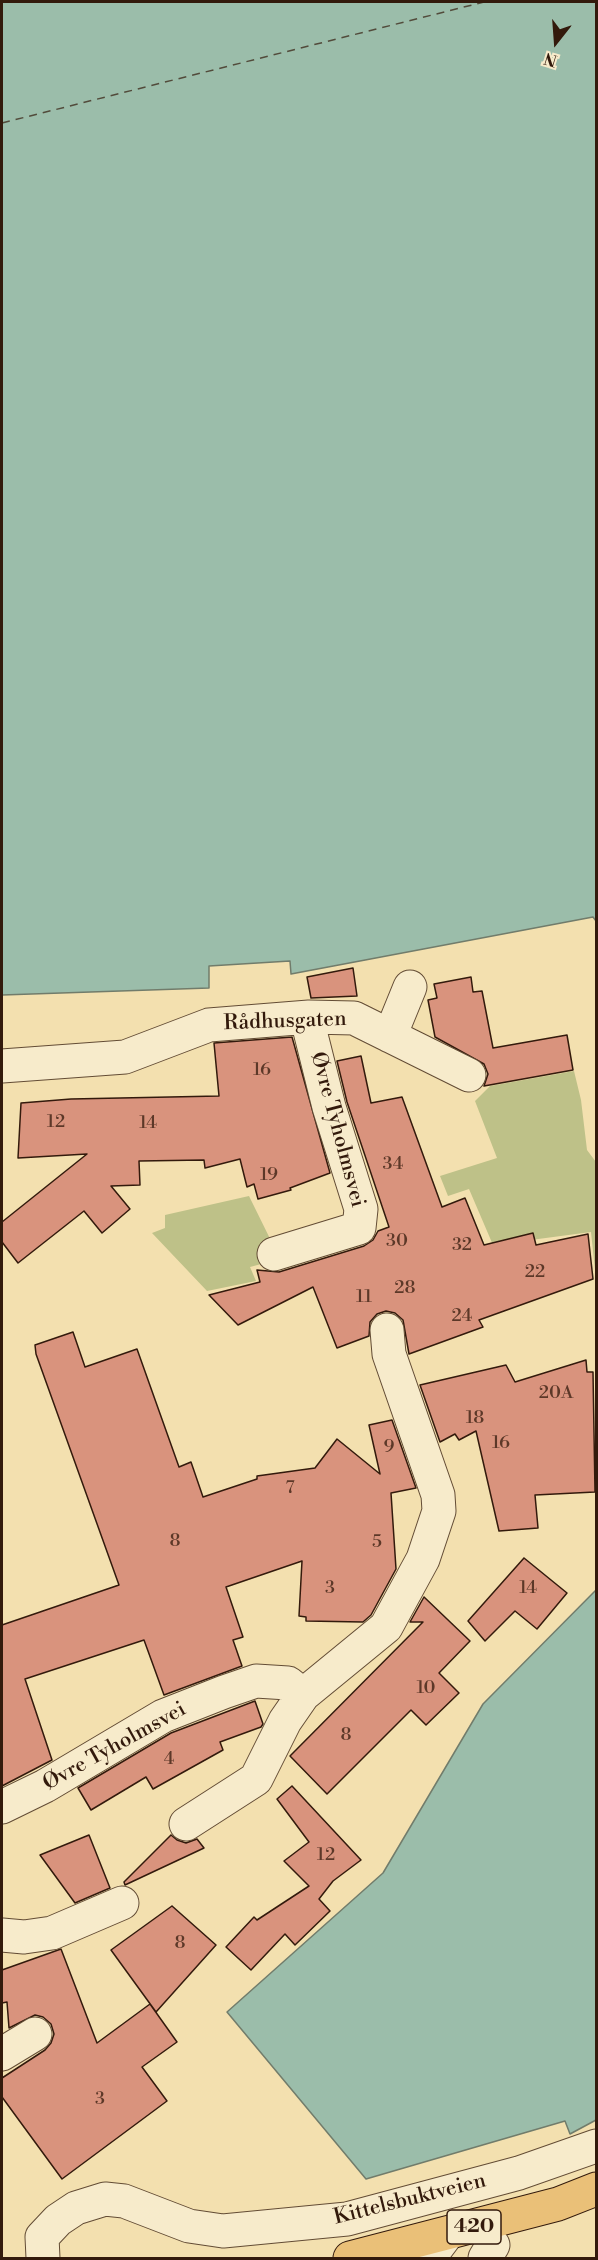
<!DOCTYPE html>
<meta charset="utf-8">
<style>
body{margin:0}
#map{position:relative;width:598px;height:2260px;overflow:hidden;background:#f3e0af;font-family:"Libre Bodoni",serif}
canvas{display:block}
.frame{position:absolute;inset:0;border:3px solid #331a0c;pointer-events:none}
.north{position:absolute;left:526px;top:12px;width:60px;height:60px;-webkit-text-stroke:4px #f7ebcb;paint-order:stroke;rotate:197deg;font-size:16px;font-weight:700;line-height:24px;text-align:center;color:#331a0c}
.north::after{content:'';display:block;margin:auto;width:21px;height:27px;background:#331a0c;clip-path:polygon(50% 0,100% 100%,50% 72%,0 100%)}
</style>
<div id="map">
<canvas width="598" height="2260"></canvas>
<div class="frame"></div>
<div class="north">N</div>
</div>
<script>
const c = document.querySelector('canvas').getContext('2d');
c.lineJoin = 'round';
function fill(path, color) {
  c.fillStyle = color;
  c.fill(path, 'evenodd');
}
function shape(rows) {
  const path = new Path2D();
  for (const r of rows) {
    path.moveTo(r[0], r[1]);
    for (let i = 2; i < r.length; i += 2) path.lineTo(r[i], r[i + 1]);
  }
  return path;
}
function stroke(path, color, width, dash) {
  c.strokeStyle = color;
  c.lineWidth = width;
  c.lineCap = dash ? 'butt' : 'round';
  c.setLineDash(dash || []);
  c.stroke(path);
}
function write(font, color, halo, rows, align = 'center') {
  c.font = font + ' "Libre Bodoni",serif';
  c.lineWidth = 4.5;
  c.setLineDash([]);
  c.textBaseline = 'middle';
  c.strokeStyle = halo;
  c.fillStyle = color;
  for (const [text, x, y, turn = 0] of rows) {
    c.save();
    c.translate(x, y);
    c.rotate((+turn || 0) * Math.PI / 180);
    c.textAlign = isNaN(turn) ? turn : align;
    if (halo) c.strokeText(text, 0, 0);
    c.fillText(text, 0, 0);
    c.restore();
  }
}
const green = shape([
 [574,1071,581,1100,587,1150,596,1162,596,1279,591,1232,493,1245,469,1189,448,1196,440,1176,497,1158,475,1101,490,1086],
 [249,1196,280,1259,250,1267,256,1281,207,1291,152,1233,165,1228,165,1215]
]);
const water = shape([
 [2,2,596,2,596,921,593,917,291,974,290,961,209,966,209,988,2,995,2,2],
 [596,1590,596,2120,570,2134,565,2121,366,2179,227,2012,383,1873,483,1704,596,1590]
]);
const ferry = shape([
 [2,123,484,2]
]);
const building = shape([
 [353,968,357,996,311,998,307,977,353,968],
 [471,977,473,992,482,991,493,1048,567,1035,573,1070,484,1086,488,1074,484,1064,435,1037,428,1000,437,998,434,984,471,977],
 [292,1037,330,1173,290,1188,291,1190,258,1199,254,1184,247,1187,240,1159,205,1168,204,1160,139,1161,140,1185,111,1186,130,1209,102,1233,84,1211,18,1263,2,1242,2,1222,87,1154,18,1158,21,1103,71,1099,219,1096,214,1043,292,1037],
 [361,1056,371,1103,402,1097,442,1207,465,1198,484,1245,533,1233,536,1245,588,1234,593,1279,479,1320,483,1327,409,1354,403,1320,395,1313,386,1311,377,1314,370,1322,369,1336,337,1348,313,1287,238,1325,209,1295,260,1282,257,1270,279,1272,364,1246,373,1240,378,1231,389,1227,347,1102,337,1061,361,1056],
 [73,1332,85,1367,137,1349,179,1467,191,1462,203,1497,257,1479,257,1476,315,1468,337,1439,380,1474,369,1425,392,1420,416,1488,391,1493,396,1569,371,1615,363,1622,306,1621,306,1617,299,1616,302,1561,226,1587,243,1637,233,1640,242,1666,164,1695,144,1640,25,1679,52,1760,2,1786,2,1625,119,1585,36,1354,35,1345,73,1332],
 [586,1360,587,1372,593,1372,595,1492,535,1495,538,1528,499,1531,476,1431,459,1440,455,1434,440,1442,420,1385,506,1365,515,1382,586,1360],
 [524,1558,567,1593,537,1629,515,1611,485,1641,468,1621,524,1558],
 [424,1597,470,1641,439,1673,459,1693,426,1725,411,1710,327,1794,290,1756,423,1622,410,1622,424,1597],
 [255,1701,263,1724,261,1727,220,1742,223,1750,153,1789,146,1777,91,1810,78,1788,171,1733,255,1701],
 [292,1786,361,1860,333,1881,319,1899,330,1911,295,1945,285,1934,251,1970,226,1947,254,1917,257,1920,309,1886,284,1861,309,1842,277,1799,292,1786],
 [89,1835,110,1888,75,1903,40,1855,89,1835],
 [171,1835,177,1840,186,1843,197,1839,204,1848,125,1885,124,1882,171,1835],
 [172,1906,216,1945,156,2012,111,1950,172,1906],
 [61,1949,97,2043,150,2004,177,2042,142,2067,167,2101,62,2179,2,2097,2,2078,45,2050,51,2043,54,2034,51,2024,43,2017,35,2015,9,2028,7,2002,2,2003,2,1970,61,1949]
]);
const street = shape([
 [390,1036,410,987],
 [2,1066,125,1057,209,1025,309,1017,354,1018,469,1075],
 [274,1254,359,1228,361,1209,329,1107,310,1031,309,1017],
 [2,1807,45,1786,163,1716,224,1692,256,1681,288,1683,303,1695,386,1627,423,1559,439,1511,438,1495,389,1354,387,1330],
 [186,1824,256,1779,285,1721,303,1695],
 [2,1935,24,1937,52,1933,122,1903],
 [2,2054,35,2034],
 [43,2258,42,2237,58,2220,76,2208,105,2199,124,2201,189,2226,223,2231,347,2219,519,2173,596,2146],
 [429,2258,447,2234],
 [485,2258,493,2245]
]);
const primary = shape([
 [350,2258,558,2204,596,2189]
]);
const numberNames = [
 ["16",262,1071],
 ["12",56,1123],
 ["14",148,1124],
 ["34",393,1165],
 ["19",269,1176],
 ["30",397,1242],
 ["32",462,1246],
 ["22",535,1273],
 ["28",405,1289],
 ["11",364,1298],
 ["24",462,1317],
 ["20A",556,1394],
 ["18",475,1419],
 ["16",501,1444],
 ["9",389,1448],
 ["7",290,1489],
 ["8",175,1542],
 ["5",377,1543],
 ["3",330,1589],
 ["14",528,1589],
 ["10",426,1689],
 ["8",346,1736],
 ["4",169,1760],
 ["12",326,1856],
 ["8",180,1944],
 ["3",100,2100]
];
const shields = [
 [474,2227,54]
];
const shieldNames = [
 ["420",474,2227]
];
const streetNames = [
 ["Rådhusgaten",285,1022,-2],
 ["Øvre Tyholmsvei",337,1130,75],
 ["Øvre Tyholmsvei",115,1747,-29],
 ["Kittelsbuktveien",410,2200,-14]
];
fill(green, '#bec188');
fill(water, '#9bbdaa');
stroke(water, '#717c6b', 1.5);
stroke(ferry, '#524b3b', 1.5, [8, 6]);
fill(building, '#d9937d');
stroke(building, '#331a0c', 1.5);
stroke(street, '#634c35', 35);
stroke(primary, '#331a0c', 35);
stroke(street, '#f7ebcb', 33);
stroke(primary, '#eac078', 33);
write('18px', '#5c3828', null, numberNames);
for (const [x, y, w] of shields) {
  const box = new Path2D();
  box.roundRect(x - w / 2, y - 17, w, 34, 4.5);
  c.fillStyle = '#f7ebcb';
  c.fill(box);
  stroke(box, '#331a0c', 1.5);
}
write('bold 20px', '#331a0c', null, shieldNames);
write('21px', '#331a0c', '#f7ebcb', streetNames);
</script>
